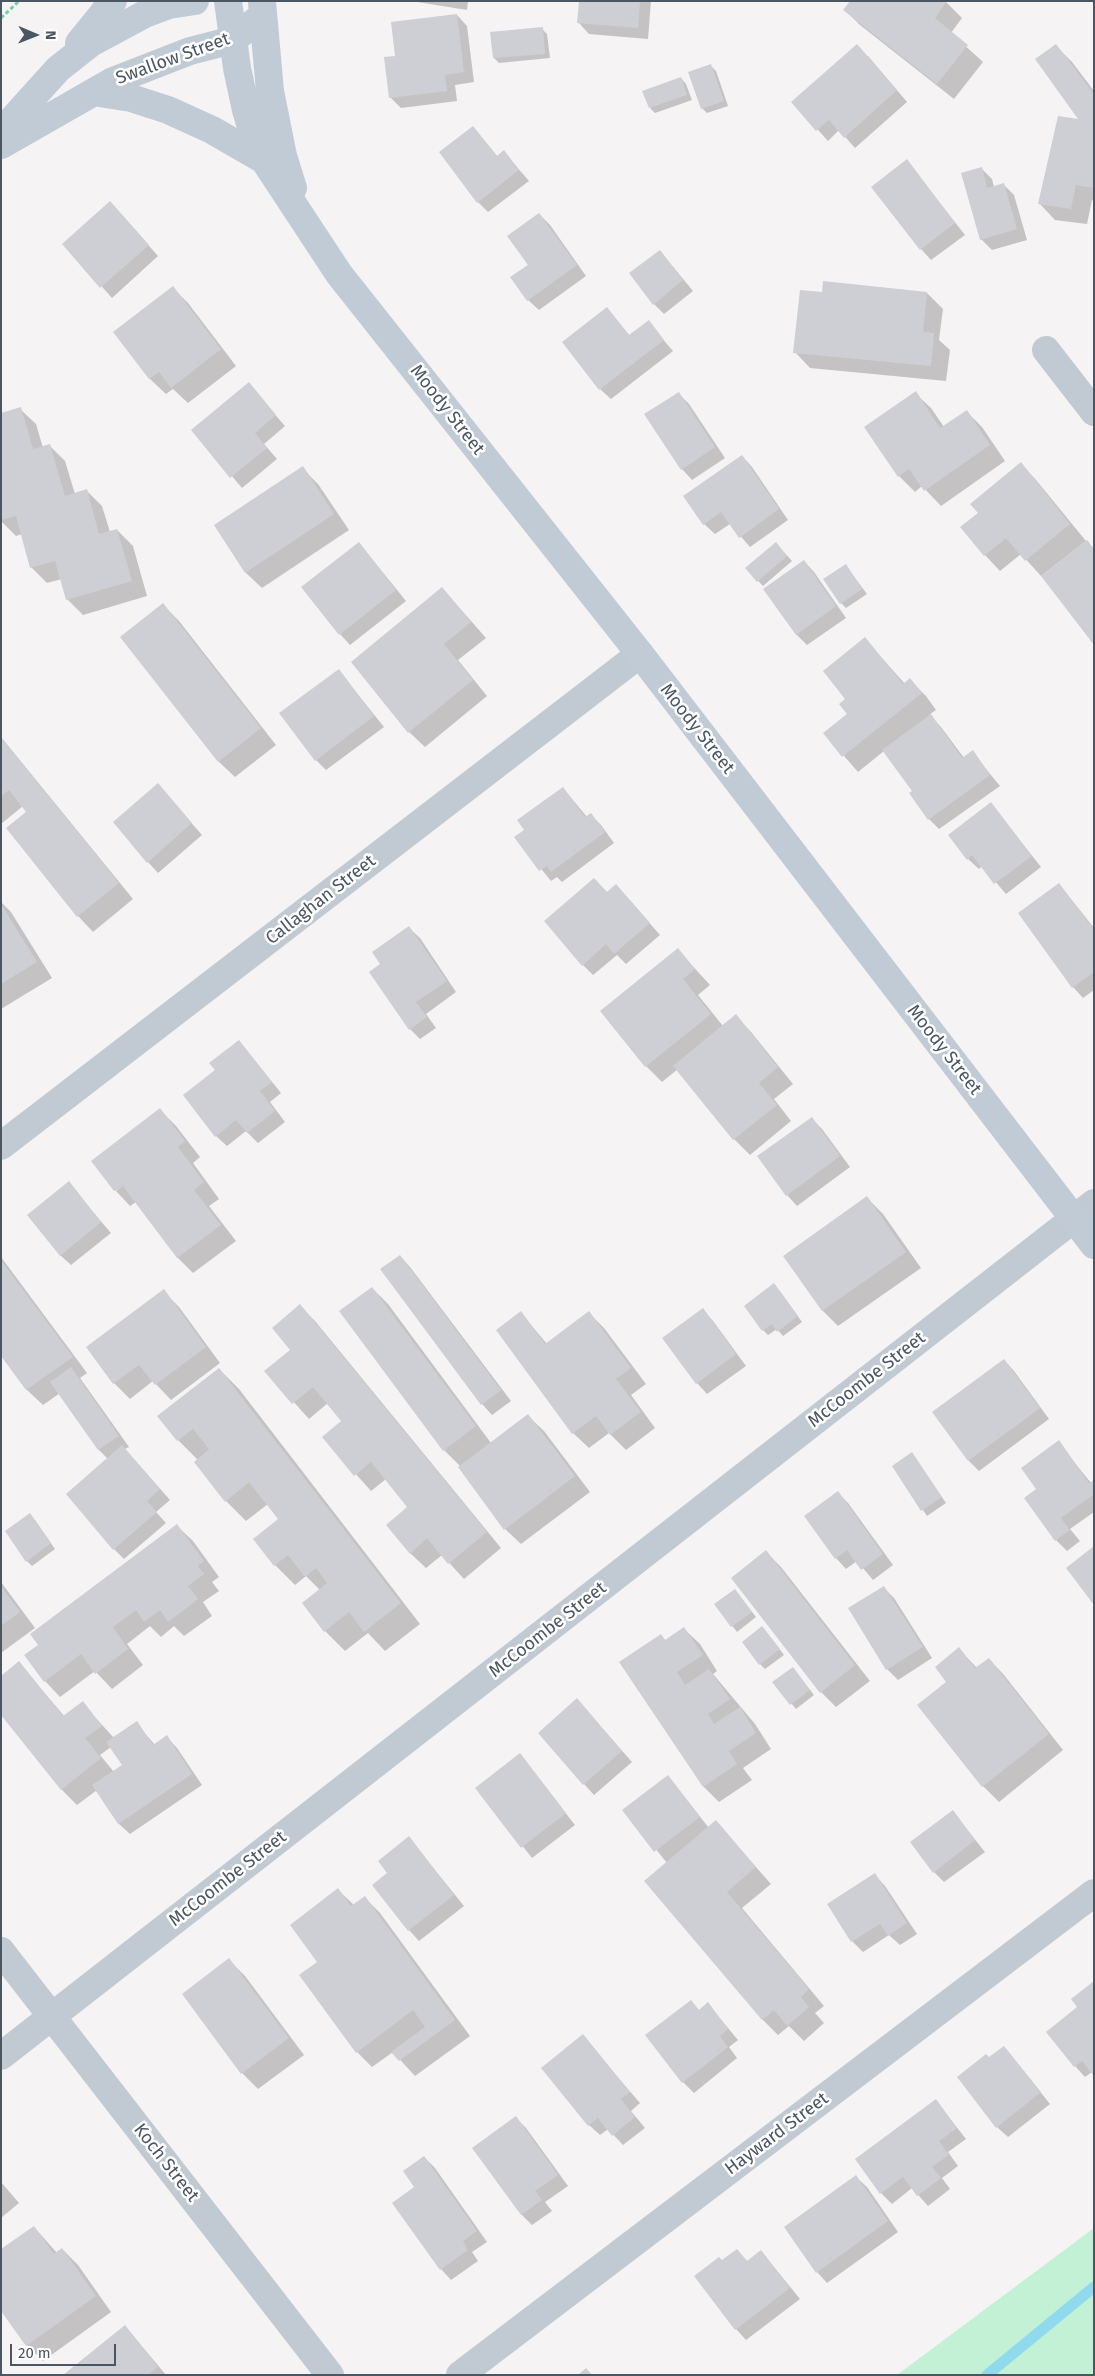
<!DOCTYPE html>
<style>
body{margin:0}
#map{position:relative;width:1095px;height:2376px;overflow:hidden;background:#f5f3f3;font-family:"Fira Sans",sans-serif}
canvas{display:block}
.frame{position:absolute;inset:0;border:2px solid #4a5661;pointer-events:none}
.north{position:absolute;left:10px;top:10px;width:50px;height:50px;-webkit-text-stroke:4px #fff;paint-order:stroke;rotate:91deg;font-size:14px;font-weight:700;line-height:20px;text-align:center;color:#4a5661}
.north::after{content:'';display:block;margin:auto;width:18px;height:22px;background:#4a5661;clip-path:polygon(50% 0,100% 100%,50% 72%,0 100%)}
.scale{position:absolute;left:10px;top:2344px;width:106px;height:22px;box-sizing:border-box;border:2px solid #4a5661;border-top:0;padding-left:6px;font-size:15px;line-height:18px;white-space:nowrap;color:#4a5661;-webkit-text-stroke:4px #fff;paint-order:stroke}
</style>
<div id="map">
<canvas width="1095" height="2376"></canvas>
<div class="frame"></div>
<div class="north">N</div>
<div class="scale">20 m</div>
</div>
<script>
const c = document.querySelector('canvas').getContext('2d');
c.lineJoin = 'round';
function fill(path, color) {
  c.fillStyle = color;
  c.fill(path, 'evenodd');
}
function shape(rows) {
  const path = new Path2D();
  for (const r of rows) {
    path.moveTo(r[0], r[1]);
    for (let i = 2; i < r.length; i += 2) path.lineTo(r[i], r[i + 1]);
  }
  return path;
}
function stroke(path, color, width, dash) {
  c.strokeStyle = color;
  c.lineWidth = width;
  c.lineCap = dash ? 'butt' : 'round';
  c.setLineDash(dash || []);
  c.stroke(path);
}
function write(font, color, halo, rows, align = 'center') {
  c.font = font + ' "Fira Sans",sans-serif';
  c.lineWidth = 5;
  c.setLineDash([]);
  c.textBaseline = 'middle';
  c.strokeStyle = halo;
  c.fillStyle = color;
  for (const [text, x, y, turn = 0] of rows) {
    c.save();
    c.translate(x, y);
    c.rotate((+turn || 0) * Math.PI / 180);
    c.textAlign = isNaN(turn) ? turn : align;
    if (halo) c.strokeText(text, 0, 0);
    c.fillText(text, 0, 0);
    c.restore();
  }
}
const green = shape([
 [1094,2228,1094,2375,897,2375]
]);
const shadow = shape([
 [411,1,468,1,467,10],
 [581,1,651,1,648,39,589,34,579,23],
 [945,1,962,18,951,33,983,62,954,99,860,25,845,10],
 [457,15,467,26,474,82,455,85,457,101,401,108,390,97,397,57],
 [542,29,547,34,550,58,499,63,494,58],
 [1056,46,1072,62,1094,91,1094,201,1092,200,1087,224,1055,220,1040,204,1080,120],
 [868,56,907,102,855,148,839,130,828,141,793,102],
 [711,66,716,71,728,106,707,113,702,108],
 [681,78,686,84,692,100,655,113,650,108],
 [473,127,498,157,504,152,529,181,488,212,478,202],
 [907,161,965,235,931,260,921,249],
 [981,168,992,179,994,187,1003,184,1014,195,1027,240,992,250,981,239],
 [120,213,158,256,112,298,64,244],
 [539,214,550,225,586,276,539,310,528,300,530,265],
 [660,251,693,291,664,314,654,304],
 [173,288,188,303,236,366,188,403,173,389,166,394,150,379,115,332],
 [823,293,927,293,943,309,939,340,950,350,946,381,810,368,795,352],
 [607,309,630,336,648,322,673,351,611,399,600,389],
 [256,393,285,426,264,444,277,459,242,488,193,430],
 [678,393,689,404,725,458,692,480,682,469],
 [915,393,931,408,944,427,967,412,982,427,1005,461,941,506,922,486,915,492,899,476,865,427],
 [20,409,36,424,43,448,50,446,65,461,75,494,87,491,102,506,110,532,117,530,133,546,147,596,83,615,67,599,62,579,47,583,31,567,22,534,16,536,1,521,1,414],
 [742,456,752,467,788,520,750,547,730,524,715,534,704,524],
 [1021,464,1036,480,1086,541,1041,576,1021,554,1000,571,985,555,980,513],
 [302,468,318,484,349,530,262,588,246,573,215,525],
 [359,543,406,601,350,645,340,634],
 [781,549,792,561,763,586,747,569],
 [804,561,814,572,846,618,807,645,796,634],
 [846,566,867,594,846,608,841,603],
 [442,588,486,638,458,660,487,696,425,747,409,732,352,662],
 [163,605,179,621,276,745,235,777,219,762,122,637],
 [865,639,905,684,910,680,926,696,936,710,929,715,941,727,964,758,972,752,1000,786,939,829,929,819,913,791,884,751,858,772,824,733,848,714,847,699],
 [339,671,384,727,326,770,316,760],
 [1,737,133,899,93,932,78,916,23,806,1,824],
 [158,785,202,835,158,873,148,862],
 [563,788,587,817,591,815,601,825,614,843,562,882,557,877,551,881,516,838,526,831],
 [991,804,1041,867,1006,894,982,866,979,869,968,859],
 [1059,884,1094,928,1094,990,1083,998,1073,987,1019,914],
 [616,885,660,935,626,964,617,955,593,975,583,965,607,893],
 [1,902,11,912,52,978,1,1009],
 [409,928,420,938,456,992,426,1014,436,1028,420,1039,410,1029,382,965],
 [678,950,710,985,698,995,723,1026,736,1016,751,1032,793,1084,774,1099,791,1121,750,1155,734,1139,678,1069,662,1082,646,1066,602,1012],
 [239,1041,281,1093,270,1102,285,1122,258,1143,246,1131,227,1146,216,1136,217,1070],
 [160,1110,176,1126,200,1157,193,1163,219,1199,209,1206,236,1241,193,1273,177,1257,136,1202,130,1206,116,1191,127,1182,115,1191,93,1161],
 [812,1119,822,1129,850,1167,797,1206,787,1195],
 [68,1183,111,1233,71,1265,60,1255],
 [867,1198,883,1214,921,1268,838,1326,822,1310],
 [400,1256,410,1267,511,1401,492,1415,482,1404],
 [1,1257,87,1373,80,1378,129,1447,125,1449,170,1500,156,1512,166,1523,124,1559,114,1549,108,1459,98,1449,60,1393,43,1405,27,1390,1,1354],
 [372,1288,388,1304,491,1443,528,1416,544,1431,590,1492,521,1544,505,1529,461,1467,444,1450],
 [779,1290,802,1322,783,1336,777,1329,768,1335,763,1330],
 [163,1291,179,1307,220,1363,171,1400,153,1381,130,1399,114,1383,87,1347],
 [300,1306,315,1321,501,1548,464,1579,442,1555,426,1568,410,1553,409,1507,386,1479,371,1491,323,1437,343,1421,328,1403,309,1419,266,1371,291,1350],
 [703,1310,713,1321,746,1366,707,1394,697,1383],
 [521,1313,547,1344,589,1313,604,1328,646,1384,631,1395,655,1428,626,1450,609,1433,589,1448,573,1433],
 [1004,1360,1014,1371,1049,1419,979,1471,969,1461,934,1413],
 [219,1369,239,1389,420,1624,385,1651,368,1633,345,1651,325,1631,320,1590,306,1576,295,1585,275,1565,279,1520,268,1504,246,1521,226,1501,195,1462,198,1460,178,1440],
 [1058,1442,1091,1483,1094,1481,1094,1512,1070,1529,1080,1541,1067,1551,1056,1540,1038,1490],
 [912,1454,946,1503,927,1516,893,1466],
 [838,1493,848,1503,893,1565,873,1580,857,1561,846,1569,836,1558,806,1516],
 [35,1520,55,1549,32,1566,27,1561],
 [177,1526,193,1541,219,1577,212,1582,219,1591,203,1602,212,1616,184,1636,174,1626,161,1637,150,1626,127,1644,143,1665,112,1689,95,1671,60,1697,45,1681,40,1645],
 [766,1552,781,1567,870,1681,836,1707,821,1692],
 [1,1582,35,1628,1,1653],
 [883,1587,894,1598,932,1658,898,1680,887,1669],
 [739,1595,756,1617,737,1632,716,1605],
 [684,1629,700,1644,717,1671,713,1674,755,1724,771,1749,743,1768,752,1780,719,1802,704,1787,661,1635,666,1641],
 [767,1633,784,1655,765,1669,760,1664],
 [959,1649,977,1668,989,1659,1004,1675,1063,1750,999,1802,983,1786,919,1705,948,1682],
 [19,1663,65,1717,82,1703,114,1738,136,1723,155,1745,167,1737,177,1748,202,1785,130,1834,119,1824,97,1790,77,1805,62,1790,1,1713],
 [111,1747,123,1766,114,1772,100,1755],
 [793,1668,814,1695,796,1709,774,1682],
 [577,1700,632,1762,594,1795,584,1784],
 [520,1755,575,1825,532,1858,477,1788],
 [668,1776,709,1828,716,1822,771,1884,742,1908,824,2006,815,2013,824,2023,804,2041,789,2026,778,2035,763,2020,646,1881,667,1863,624,1810],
 [953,1812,985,1852,944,1882,934,1872],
 [409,1838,464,1906,419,1941,409,1930,389,1874],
 [875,1875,885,1886,917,1934,900,1945,889,1935,863,1952,852,1941],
 [338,1890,354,1905,364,1897,380,1913,470,2036,415,2076,393,2052,372,2067,357,2052,318,1962],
 [229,1960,245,1976,304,2055,258,2089,242,2073,184,1994],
 [1094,1982,1092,2072,1085,2077,1075,2066,1079,2007],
 [691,2002,700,2011,708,2004,738,2040,729,2047,737,2058,694,2093,683,2082],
 [582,2036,640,2103,631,2111,645,2128,623,2145,608,2129,600,2135,589,2125],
 [1004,2047,1050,2104,1008,2137,997,2127,990,2059],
 [936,2101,966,2139,948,2152,958,2166,942,2178,950,2189,928,2206,912,2188,892,2204,881,2193],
 [515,2117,526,2128,568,2186,545,2202,552,2211,532,2225,522,2215,474,2148],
 [424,2157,435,2168,487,2242,472,2252,478,2261,451,2280,441,2269,416,2187],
 [856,2177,867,2187,898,2232,827,2283,817,2272],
 [1,2182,19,2203,1,2218],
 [34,2227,57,2253,62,2249,78,2265,111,2312,43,2361,27,2345,1,2309],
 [737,2250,748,2262,761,2251,800,2299,746,2340,736,2329],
 [125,2326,166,2375,65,2375]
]);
const stream = shape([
 [987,2375,1094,2287]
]);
const building = shape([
 [579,1,640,1,638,28,577,23],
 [850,1,947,1,935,18,968,45,937,84,843,10],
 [457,14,464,72,445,75,447,91,389,98,384,57,395,56,391,22],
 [543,27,545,54,493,58,490,32],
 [857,44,897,90,844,138,829,120,816,131,791,102],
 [1056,44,1094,94,1094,188,1076,185,1071,209,1038,204,1058,116,1078,119,1035,59],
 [711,64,724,101,701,109,688,72],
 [681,77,687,95,649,108,642,91],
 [473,126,497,156,504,150,519,170,477,203,439,152],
 [907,159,955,223,920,250,871,187],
 [982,167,987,188,1004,183,1017,229,980,240,961,173],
 [110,201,149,245,100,288,62,244],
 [539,213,577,265,527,301,510,277,528,265,507,236],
 [660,250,683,280,653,305,629,273],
 [823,281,927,292,923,332,934,333,931,366,793,353,800,290,822,292],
 [173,286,221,349,171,388,159,372,149,379,113,332],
 [607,307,629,335,649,320,664,340,599,390,562,342],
 [249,382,276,415,255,433,267,448,230,478,191,430],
 [916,391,940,428,967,410,990,445,924,491,909,469,898,477,864,427],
 [679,392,715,447,681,470,644,414],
 [21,407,33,449,50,444,65,496,87,489,99,534,117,529,132,581,66,600,55,561,30,568,16,516,1,520,1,413],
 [742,455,779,509,739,538,721,512,703,525,683,496],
 [1021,462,1070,524,1025,561,1006,538,984,556,960,527,978,513,970,504],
 [303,466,334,514,245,573,214,525],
 [1087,540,1094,549,1094,645,1041,576],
 [359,542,396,590,339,635,301,587],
 [776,542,787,556,757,582,745,568],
 [804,560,836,606,796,635,763,589],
 [846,564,862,589,840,604,823,579],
 [442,587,471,622,444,644,473,680,408,733,351,662],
 [163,603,261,728,218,762,120,637],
 [865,637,903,684,910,678,922,693,842,757,823,733,847,714,839,704,845,699,823,671],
 [339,669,374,716,315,761,279,713],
 [931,714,962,758,973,750,990,775,928,820,909,793,912,791,882,750],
 [1,737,119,883,77,917,6,828,26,812,9,790,1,796],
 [158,783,192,823,147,863,113,822],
 [563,787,585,817,591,813,605,832,551,872,547,866,539,871,514,837,524,830,517,820],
 [991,802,1032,856,994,884,972,855,967,860,948,835],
 [594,878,607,892,616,884,650,923,614,954,606,944,582,966,544,921],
 [1059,883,1094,930,1094,972,1072,988,1018,913],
 [1,904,37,962,1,984],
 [409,926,447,981,416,1002,427,1017,409,1030,369,972,380,964,372,952],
 [678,948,695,969,683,979,711,1014,645,1067,600,1011],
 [736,1014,778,1067,759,1083,777,1105,733,1140,673,1066],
 [239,1040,272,1082,260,1091,275,1111,247,1133,236,1120,215,1137,183,1095,215,1070,209,1063],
 [160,1108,185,1141,178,1147,204,1182,194,1190,221,1225,177,1258,122,1185,114,1191,91,1161],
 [812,1117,840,1156,786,1196,757,1156],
 [69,1181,101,1222,60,1256,27,1215],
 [867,1196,906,1252,822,1311,783,1256],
 [400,1255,501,1390,481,1405,380,1269],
 [1,1260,73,1357,26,1390,1,1356],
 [774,1283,798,1316,777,1332,772,1324,762,1331,744,1306],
 [372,1287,476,1426,443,1451,339,1311],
 [164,1289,206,1347,155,1385,139,1365,113,1384,86,1347],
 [300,1304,487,1532,448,1564,427,1538,410,1554,386,1525,407,1507,371,1462,354,1476,322,1437,341,1421,313,1387,292,1404,264,1371,290,1350,272,1328],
 [703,1308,736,1354,696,1384,662,1338],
 [521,1311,545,1344,589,1311,631,1368,616,1379,641,1412,610,1435,596,1416,572,1434,496,1330],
 [1004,1359,1040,1408,968,1461,932,1412],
 [71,1367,119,1436,98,1450,50,1382],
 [219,1368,401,1603,364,1632,349,1612,324,1632,302,1603,327,1583,316,1568,305,1577,288,1555,274,1566,253,1539,278,1519,249,1482,225,1502,194,1462,209,1449,193,1429,177,1441,157,1416],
 [528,1414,575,1476,504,1530,458,1467],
 [1059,1440,1089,1483,1094,1480,1094,1494,1061,1518,1070,1530,1055,1541,1024,1498,1036,1489,1021,1468],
 [122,1445,160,1489,147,1501,157,1512,113,1550,66,1494],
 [912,1452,942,1497,921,1511,892,1466],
 [838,1491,883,1554,861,1570,847,1550,835,1559,804,1516],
 [30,1513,51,1543,26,1562,5,1531],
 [177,1524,204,1561,198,1566,204,1574,188,1586,198,1599,168,1622,160,1610,144,1622,136,1610,113,1627,128,1649,95,1674,81,1654,44,1682,24,1655,38,1645,30,1634],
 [1094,1546,1094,1605,1066,1568],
 [766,1550,855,1665,820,1693,731,1578],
 [1,1586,20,1612,1,1626],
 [884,1586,923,1647,886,1670,848,1608],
 [735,1589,752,1612,731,1627,714,1604],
 [762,1626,780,1649,759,1665,742,1642],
 [684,1627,703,1655,677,1672,685,1685,709,1669,730,1699,708,1714,714,1724,740,1707,756,1733,729,1751,737,1764,703,1787,619,1662,661,1634,665,1640],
 [959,1647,975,1668,989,1658,1049,1734,982,1787,917,1705,946,1682,935,1667],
 [19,1661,63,1716,83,1701,102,1726,85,1738,101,1758,61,1790,1,1715,1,1676],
 [793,1667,810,1690,790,1705,772,1682],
 [577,1698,622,1751,583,1785,538,1733],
 [137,1721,153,1745,167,1735,192,1774,118,1824,92,1785,122,1765,106,1742],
 [520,1753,566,1813,521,1848,475,1788],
 [668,1775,700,1817,654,1852,622,1810],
 [953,1810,975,1840,933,1873,910,1842],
 [716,1820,756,1867,727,1892,809,1989,801,1997,809,2007,787,2026,774,2010,762,2020,644,1881],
 [409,1836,454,1895,408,1931,372,1885,387,1873,378,1861],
 [875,1873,907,1923,888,1936,880,1924,851,1942,827,1904],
 [338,1888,351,1906,365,1896,455,2020,399,2061,391,2052,425,2027,413,2010,356,2053,299,1975,317,1962,290,1925],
 [229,1958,289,2038,241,2074,182,1994],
 [1094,1981,1094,2076,1082,2061,1074,2067,1046,2032,1077,2007,1071,1999],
 [691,2000,699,2010,708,2002,728,2029,720,2036,728,2047,682,2083,645,2035],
 [583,2034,630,2092,621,2099,635,2117,612,2136,598,2118,588,2126,541,2068],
 [1004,2046,1041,2092,996,2128,957,2077,986,2054,989,2057],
 [936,2099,957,2128,939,2141,949,2155,932,2167,941,2178,917,2196,903,2177,880,2194,855,2159],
 [516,2116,558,2175,535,2191,542,2200,521,2215,472,2148],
 [424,2156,477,2231,463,2241,468,2250,440,2270,392,2203,414,2187,403,2171],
 [856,2175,888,2221,816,2273,784,2227],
 [34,2226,54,2254,62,2248,96,2296,26,2346,1,2311,1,2249],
 [737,2249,747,2261,761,2250,790,2288,735,2330,694,2276,719,2257,722,2260],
 [125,2325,158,2367,148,2375,63,2375],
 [586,2368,592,2375,578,2375]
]);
const path = shape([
 [1,18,19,1]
]);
const street = shape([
 [1046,350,1094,412],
 [1,1146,640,654],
 [1,1951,330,2375],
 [1,2056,1094,1203],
 [460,2375,1094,1893]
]);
const secondary = shape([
 [228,1,237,68,246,110,253,134,264,160,339,274,640,654,1094,1245],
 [262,2,270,91,283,156,293,188],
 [79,43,113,1],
 [93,92,131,98,168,110,212,130,264,160],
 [1,132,58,69,91,43,145,14,169,5,195,1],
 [1,145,113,81,190,51,233,40,263,15]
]);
const streetNames = [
 ["Swallow Street",173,59,-20],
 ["Moody Street",447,410,52],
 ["Moody Street",697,729,52],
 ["Callaghan Street",321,900,-38],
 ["Moody Street",944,1050,52],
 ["McCoombe Street",867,1380,-38],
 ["McCoombe Street",548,1630,-38],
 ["McCoombe Street",228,1879,-38],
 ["Hayward Street",777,2134,-37],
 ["Koch Street",166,2163,52]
];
fill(green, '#c3f1d5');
fill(shadow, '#0003');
stroke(stream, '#90daee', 11);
fill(building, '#cdcfd5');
stroke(path, '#7ad0a6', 3, [4, 2.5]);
stroke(street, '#c1cad2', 28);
stroke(secondary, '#c1cbd6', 28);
write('18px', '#4a5661', '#fff', streetNames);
</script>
